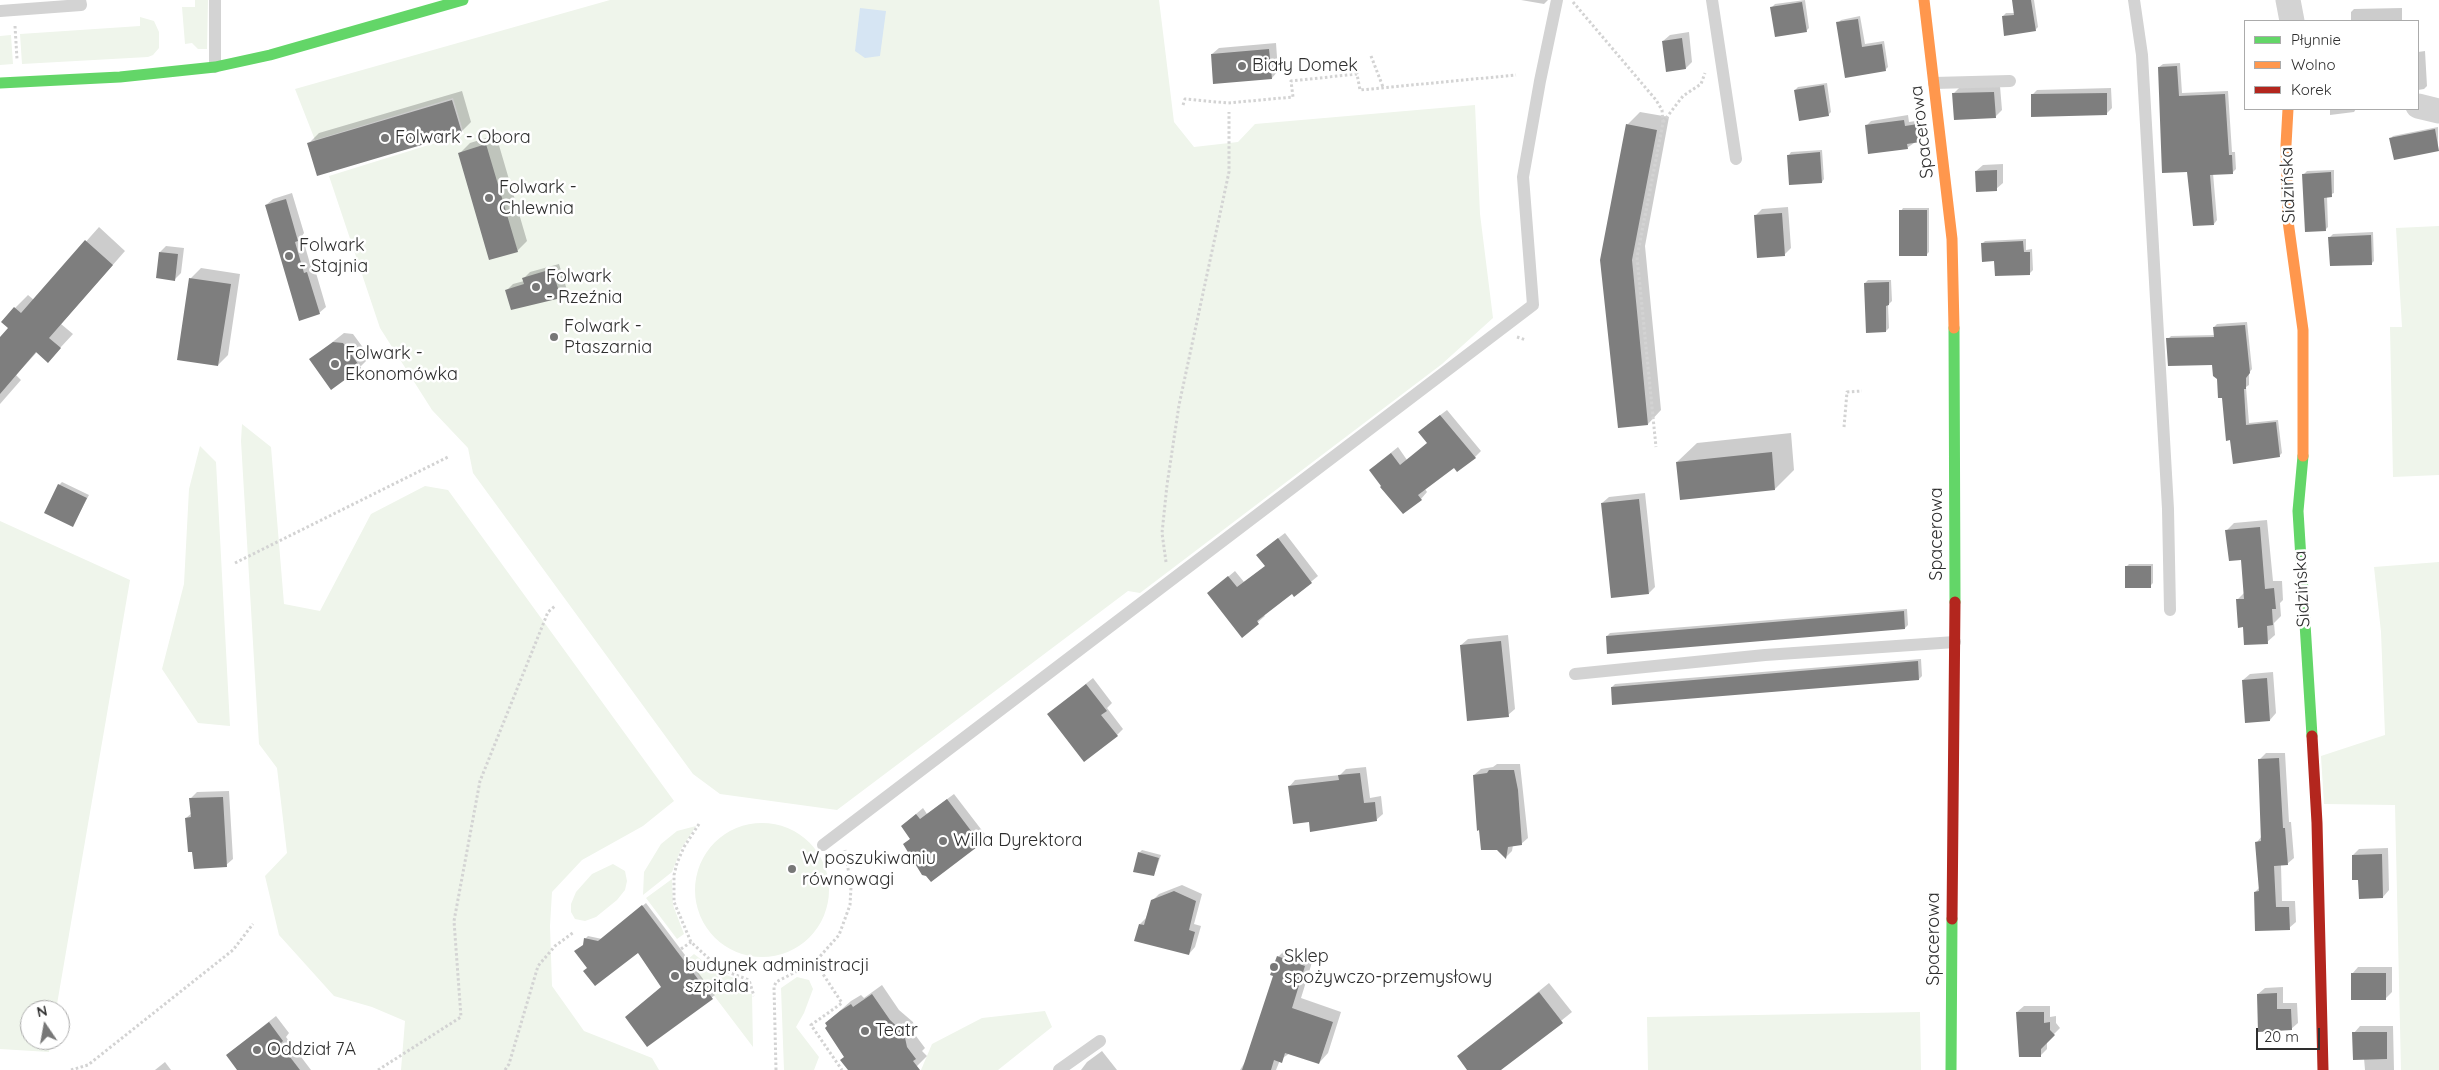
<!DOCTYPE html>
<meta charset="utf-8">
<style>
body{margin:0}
#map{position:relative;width:2439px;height:1070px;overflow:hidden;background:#fff;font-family:Quicksand,sans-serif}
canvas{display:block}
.legend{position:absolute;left:2244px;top:20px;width:175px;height:90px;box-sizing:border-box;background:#fff;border:1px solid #ababab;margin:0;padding:6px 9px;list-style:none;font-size:15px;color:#2e2e2e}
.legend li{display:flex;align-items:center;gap:10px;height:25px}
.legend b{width:25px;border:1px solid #ababab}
.north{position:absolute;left:20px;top:1000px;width:50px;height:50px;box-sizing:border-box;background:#fff;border:1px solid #ababab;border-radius:50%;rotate:348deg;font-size:14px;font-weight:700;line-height:20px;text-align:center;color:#2e2e2e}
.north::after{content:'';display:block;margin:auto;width:18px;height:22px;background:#777;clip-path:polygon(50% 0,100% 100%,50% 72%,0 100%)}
.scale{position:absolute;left:2256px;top:1028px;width:64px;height:22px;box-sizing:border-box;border:2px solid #2e2e2e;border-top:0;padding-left:6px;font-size:15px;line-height:18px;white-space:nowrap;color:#2e2e2e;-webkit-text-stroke:4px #fff;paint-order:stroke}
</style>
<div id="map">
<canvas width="2439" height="1070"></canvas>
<ul class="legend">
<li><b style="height:6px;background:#63d668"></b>Płynnie</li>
<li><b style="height:6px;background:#ff974d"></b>Wolno</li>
<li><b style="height:6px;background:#b3261e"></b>Korek</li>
</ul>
<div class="north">N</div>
<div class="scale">20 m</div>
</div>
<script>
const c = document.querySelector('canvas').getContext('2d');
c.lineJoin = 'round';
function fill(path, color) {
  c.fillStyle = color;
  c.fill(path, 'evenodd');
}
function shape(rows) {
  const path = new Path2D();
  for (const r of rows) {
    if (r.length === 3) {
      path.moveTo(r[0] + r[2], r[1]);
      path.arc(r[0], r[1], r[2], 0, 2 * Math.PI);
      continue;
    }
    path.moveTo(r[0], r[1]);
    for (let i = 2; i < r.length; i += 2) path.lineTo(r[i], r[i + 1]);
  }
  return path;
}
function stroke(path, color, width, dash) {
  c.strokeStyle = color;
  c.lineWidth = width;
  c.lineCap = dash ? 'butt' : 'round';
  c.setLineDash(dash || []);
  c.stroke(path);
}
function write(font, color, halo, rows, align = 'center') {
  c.font = font + ' Quicksand,sans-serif';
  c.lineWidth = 5;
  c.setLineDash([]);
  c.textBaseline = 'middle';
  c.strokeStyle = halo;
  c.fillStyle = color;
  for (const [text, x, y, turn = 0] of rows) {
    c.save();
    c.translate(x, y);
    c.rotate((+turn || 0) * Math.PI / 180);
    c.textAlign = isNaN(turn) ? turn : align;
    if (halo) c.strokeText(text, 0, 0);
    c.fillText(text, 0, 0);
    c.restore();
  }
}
const green = shape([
 [195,0,208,0,207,49,198,49,192,43,185,44,182,7,195,7],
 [610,0,1159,0,1174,122,1194,147,1238,142,1255,124,1475,105,1480,214,1493,318,1442,364,1140,593,1128,591,837,810,720,794,693,774,473,473,468,448,432,410,380,328,329,176,464,134,453,98,315,140,295,89],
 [140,17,154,21,159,32,159,48,153,55,148,57,22,64,20,34,140,26],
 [11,35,13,64,0,65,0,36],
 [2439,226,2439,475,2393,477,2390,327,2402,327,2396,228],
 [242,424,271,447,284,604,320,611,371,514,425,486,448,490,674,801,643,826,582,860,552,892,550,926,552,986,584,1031,652,1058,659,1070,401,1070,405,1021,372,1007,334,996,279,935,265,876,287,853,277,768,259,744,241,441],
 [200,446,216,462,230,726,198,723,162,669,184,584,189,489],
 [0,521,130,580,56,1010,30,1010,30,1040,51,1040,49,1052,0,1049],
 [2439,562,2439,1070,2401,1070,2395,805,2324,804,2321,756,2385,735,2381,632,2374,567],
 [762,890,67],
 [696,826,681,849,672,872,643,895,644,872,661,844,677,831],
 [613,864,625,871,627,881,625,890,617,900,596,917,585,921,575,919,571,912,571,904,576,892,592,874],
 [672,879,673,905,684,934,677,939,646,898],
 [694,954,716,971,747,983,748,994,752,994,753,1047,687,960],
 [797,977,809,980,813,989,804,1013,796,1027,819,1057,814,1070,784,1070,781,988],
 [1045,1011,1052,1027,998,1070,921,1070,932,1044,982,1018],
 [1920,1012,1921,1070,1648,1070,1647,1017]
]);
const water = shape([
 [860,8,886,11,880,56,865,58,855,51]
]);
const shadow = shape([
 [1521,0,1548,0,1544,4],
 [1805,0,1809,28,1806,31,1772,7,1775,4],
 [2013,0,2034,0,2038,27,2035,30,2003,16,2006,13,2015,13],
 [2402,8,2402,21,2351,21,2351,12,2354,9],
 [1860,16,1865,44,1884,41,1888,67,1885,70,1846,76,1838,23,1841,20],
 [1689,32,1692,62,1686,68,1667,71,1663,41,1670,35],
 [1276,43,1278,71,1272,78,1212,54,1219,48],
 [2425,51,2427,86,2424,89,2418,90,2418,52],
 [2180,63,2182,93,2228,91,2232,152,2235,152,2236,169,2232,173,2213,173,2217,220,2214,224,2188,170,2159,67,2163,64],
 [1827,83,1831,112,1828,115,1795,90,1798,87],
 [2000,86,2002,110,1995,117,1953,94,1960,87],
 [2111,88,2112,108,2107,113,2032,95,2037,90],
 [462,91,471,122,461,132,309,143,319,133],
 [2330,109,2356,109,2354,112,2330,115],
 [1640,112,1669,117,1645,246,1661,410,1648,424,1619,427,1627,125],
 [1908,115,1909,122,1922,120,1924,136,1907,148,1866,126,1871,121],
 [2438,127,2438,150,2390,139,2393,136],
 [496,135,527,241,517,251,460,153,470,143],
 [1822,150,1824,179,1822,182,1789,155,1791,152],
 [2003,164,2003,183,1996,189,1976,171,1983,165],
 [2334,170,2334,193,2327,196,2328,227,2325,230,2304,174,2307,171],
 [292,193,304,233,302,236,311,267,314,266,326,307,319,313,266,205,273,199],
 [1788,207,1791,248,1784,255,1756,215,1762,209],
 [1903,208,1929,208,1929,252,1926,255,1901,211],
 [99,227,125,251,61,324,73,334,48,361,37,352,16,375,21,380,0,404,0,338,10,328,15,308,28,295,34,300],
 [2373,232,2374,261,2371,264,2330,237,2333,234],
 [2026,239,2026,250,2032,249,2033,270,2030,273,1995,260,1982,244,1985,241],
 [166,246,184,248,181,273,175,279,160,252],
 [559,264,567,290,560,297,506,291,513,284,524,281,524,278,530,272],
 [201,268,240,274,228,355,218,365,179,359,191,278],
 [1868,280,1891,280,1892,301,1888,305,1889,328,1886,331,1865,283],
 [2247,322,2252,369,2249,373,2249,385,2246,387,2249,423,2278,420,2282,453,2279,456,2234,462,2223,397,2213,363,2168,339,2171,336,2215,335,2214,327,2217,324],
 [344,333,353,334,370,357,360,367,311,359],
 [1447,410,1481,451,1475,457,1454,466,1425,489,1427,492,1421,499,1377,464,1398,447,1407,460,1428,443,1427,425],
 [1791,433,1794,470,1775,489,1677,462,1697,443],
 [62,482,89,495,73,525,59,485],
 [1645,493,1655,587,1649,593,1602,503,1609,497],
 [2267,520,2273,581,2282,581,2283,600,2280,603,2281,616,2274,623,2275,635,2267,642,2244,626,2237,600,2245,592,2242,558,2227,530,2234,523],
 [1285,533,1318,576,1295,595,1292,592,1263,614,1265,616,1242,636,1209,593,1235,571,1244,582,1266,566,1264,549],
 [2129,564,2153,564,2153,583,2150,586,2126,567],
 [1907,609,1908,625,1905,628,1607,636,1610,633],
 [1508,635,1515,709,1508,715,1461,645,1468,639],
 [1921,659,1922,676,1919,679,1612,687,1615,684],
 [2273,672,2276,713,2270,720,2243,680,2250,674],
 [1093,678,1112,703,1107,708,1123,729,1117,735,1049,714],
 [2266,753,2285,753,2289,822,2291,822,2294,858,2287,864,2281,865,2282,901,2295,901,2296,922,2289,928,2255,892,2260,887,2257,842,2262,836,2259,760],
 [1497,764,1520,764,1528,838,1521,844,1513,845,1512,851,1506,857,1474,775,1481,769,1493,767],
 [1366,767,1370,798,1381,796,1383,814,1376,820,1310,821,1289,787,1295,780,1340,775,1346,769],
 [229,791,233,859,226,865,186,818,192,813,191,798,197,792],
 [954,794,987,837,931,880,905,844,911,838,902,826,923,808,927,814],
 [2388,848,2389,890,2383,897,2359,878,2353,855,2359,849],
 [1142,850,1161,855,1154,875,1139,853],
 [1182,885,1202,894,1194,924,1201,926,1195,947,1189,954,1140,924,1146,918,1152,901,1159,894],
 [646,903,715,995,648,1045,663,987,638,951,588,968,585,939,588,936,602,939],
 [1288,947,1314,956,1301,998,1341,1012,1328,1053,1319,1063,1290,1053,1280,1060,1276,1070,1240,1070,1247,1059,1275,976,1278,957],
 [2358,967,2392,967,2392,992,2386,998,2352,974],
 [1549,983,1572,1012,1500,1070,1468,1070,1458,1057],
 [882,985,899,1010,913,1022,916,1036,925,1048,922,1051,927,1056,916,1067,918,1070,849,1070,846,1056,826,1023,851,1001,861,995,864,998],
 [2283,987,2283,1003,2297,1003,2298,1023,2291,1029,2258,994,2265,988],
 [2024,1006,2050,1006,2050,1017,2056,1016,2056,1023,2060,1028,2047,1041,2047,1049,2040,1056,2017,1012],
 [276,1016,289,1033,286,1037,311,1070,239,1070,227,1055],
 [2360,1026,2393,1026,2394,1070,2365,1070,2364,1058,2354,1033],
 [1102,1051,1117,1070,1081,1070,1087,1062],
 [165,1062,171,1070,155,1070]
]);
const building = shape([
 [2012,0,2031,0,2036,31,2004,36,2002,16,2014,15],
 [1802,2,1807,32,1775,37,1770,7],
 [1858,19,1862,47,1882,44,1886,71,1845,78,1836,22],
 [1682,38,1686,69,1666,72,1662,41],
 [1269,49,1272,79,1213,84,1211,54],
 [2177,66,2179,96,2225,94,2229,155,2232,155,2233,174,2210,175,2214,225,2193,226,2187,172,2162,173,2158,67],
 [1824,85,1829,116,1799,121,1794,90],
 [1994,92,1996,118,1954,120,1952,93],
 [2107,93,2107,115,2031,117,2031,94],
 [452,100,462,133,317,176,307,143],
 [1904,120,1905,126,1918,124,1920,142,1907,144,1908,149,1868,154,1865,125],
 [1626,124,1657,130,1632,260,1648,425,1618,428,1600,260],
 [2435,129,2439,151,2394,160,2389,138],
 [486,144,518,252,489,260,458,153],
 [1820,152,1822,183,1789,185,1787,155],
 [1997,170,1997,191,1976,192,1975,171],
 [2331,172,2332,197,2324,198,2326,231,2305,232,2302,174],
 [286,199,298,241,295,242,304,273,307,272,320,314,299,321,265,205],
 [1899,210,1927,210,1927,256,1899,256],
 [1782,213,1785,256,1757,258,1754,215],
 [2371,235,2372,265,2330,266,2328,237],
 [85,240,113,265,49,338,61,348,48,363,36,352,0,394,0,337,8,328,1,322,14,307,21,313],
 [2023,241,2024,252,2030,252,2030,275,1995,276,1994,261,1982,262,1981,243],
 [159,252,178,254,175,281,156,278],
 [552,269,561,298,511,310,505,290,524,284,522,278],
 [189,278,231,284,218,366,177,360],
 [1889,282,1889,305,1886,306,1886,332,1866,333,1864,283],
 [2245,325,2250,373,2246,378,2246,389,2244,389,2246,425,2276,422,2280,457,2233,464,2230,440,2226,441,2222,398,2218,398,2217,379,2213,376,2212,365,2168,366,2166,338,2214,337,2213,327],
 [333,342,343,343,361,368,331,390,309,359],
 [1440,415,1476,458,1457,472,1454,468,1418,495,1422,500,1403,514,1380,487,1381,486,1369,470,1391,453,1400,465,1427,443,1418,432],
 [1772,452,1775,490,1680,500,1676,462],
 [58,484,87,498,73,527,44,513],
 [1639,499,1649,594,1611,598,1601,503],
 [2260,527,2265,589,2274,588,2276,609,2272,609,2273,625,2267,626,2268,644,2244,645,2243,627,2238,628,2236,599,2244,599,2241,560,2229,561,2225,530],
 [1278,538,1312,583,1294,597,1292,594,1257,621,1259,624,1242,638,1207,593,1228,576,1237,587,1265,566,1256,555],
 [2125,566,2151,566,2151,588,2125,588],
 [1904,611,1905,629,1607,654,1606,636],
 [1501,641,1509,717,1467,721,1460,645],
 [1918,661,1919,680,1612,705,1611,687],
 [2267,678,2270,721,2245,723,2242,680],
 [1086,684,1107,711,1101,715,1118,736,1084,762,1047,714],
 [2279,758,2283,828,2285,828,2288,865,2274,866,2276,907,2289,907,2290,930,2255,931,2254,892,2259,891,2255,842,2261,841,2258,759],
 [1489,770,1514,770,1518,790,1522,845,1508,847,1506,859,1497,850,1481,850,1479,830,1477,831,1473,775,1487,773],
 [1360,773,1364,803,1375,802,1377,821,1310,832,1309,822,1293,824,1288,786,1339,780,1338,775],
 [223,797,227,867,194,869,192,852,188,852,185,818,191,817,189,798],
 [947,799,981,844,931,882,926,876,922,875,903,844,910,839,901,826,916,814,920,819],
 [1138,852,1159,858,1154,876,1133,872],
 [2382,854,2383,898,2359,899,2358,880,2352,880,2352,855],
 [1174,891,1196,901,1189,930,1195,932,1189,955,1134,941,1139,924,1144,925,1151,900],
 [642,905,713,999,647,1047,625,1017,661,987,638,953,595,986,583,971,587,968,574,951,583,945,584,938,598,941],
 [1277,956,1305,966,1292,1008,1333,1022,1319,1064,1285,1053,1282,1063,1274,1060,1271,1070,1242,1070,1273,976,1270,975],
 [2351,973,2386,973,2386,1000,2351,1000],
 [1539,992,1563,1023,1501,1070,1467,1070,1457,1056],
 [2277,993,2277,1009,2291,1009,2292,1030,2258,1032,2257,994],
 [872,994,890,1020,904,1033,907,1047,916,1059,913,1061,920,1070,848,1070,840,1060,844,1057,825,1028,827,1026,825,1023,840,1011,851,1004,853,1007],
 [2016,1012,2044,1012,2044,1023,2050,1022,2050,1030,2055,1035,2041,1049,2041,1057,2019,1057],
 [269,1022,283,1041,280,1044,300,1070,237,1070,226,1055],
 [2352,1032,2387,1032,2387,1059,2353,1060]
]);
const path = shape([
 [1573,2,1656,100,1662,110,1663,123,1637,257,1656,447],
 [15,26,17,59],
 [1371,56,1383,87],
 [1183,105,1185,99,1228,103,1293,97,1291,81,1357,74,1360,90,1516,75],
 [1663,122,1683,96,1701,84,1705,73],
 [1517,337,1526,340],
 [1844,427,1847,392,1862,391],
 [1166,562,1162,533,1167,485,1179,405,1229,172,1229,112],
 [235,563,448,457],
 [699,824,684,847,677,863,674,875,674,902,691,942,720,969,749,980,754,996],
 [681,949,691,942],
 [815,962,842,1003,811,1025,842,1070],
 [71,1070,88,1065,233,950,253,924],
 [378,1070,461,1017,454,921,480,781,548,612,555,606],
 [505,1070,509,1064,538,966,555,946,574,932],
 [776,1070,774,987,776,982,815,962,839,935,850,905,851,887,845,850]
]);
const lane = shape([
 [215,0,215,67],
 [1712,0,1736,159],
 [2134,0,2142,55,2168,509,2170,610],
 [0,11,81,5,80,0],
 [1934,83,2010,81],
 [1575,674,1765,655,1955,642],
 [823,845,1533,305,1523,177,1540,81,1557,0],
 [1059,1070,1100,1041]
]);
const street = shape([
 [2288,0,2292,21],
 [2418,106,2439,111]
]);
const fast = shape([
 [0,83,120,77,215,67,270,55,463,0],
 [1954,328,1955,602],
 [2303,456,2298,511,2312,736],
 [1951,1070,1952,919]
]);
const slow = shape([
 [1924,0,1952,239,1954,328],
 [2288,109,2286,145,2288,221,2303,330,2303,456]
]);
const jam = shape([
 [2312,736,2317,823,2323,1070],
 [1952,919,1955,602]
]);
const markers = [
 [1242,66,5,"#777"],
 [385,138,5,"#777"],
 [489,198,5,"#777"],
 [289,256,5,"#777"],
 [536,287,5,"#777"],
 [554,337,5,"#777"],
 [335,364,5,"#777"],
 [943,841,5,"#777"],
 [792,869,5,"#777"],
 [1274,967,5,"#777"],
 [675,976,5,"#777"],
 [865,1031,5,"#777"],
 [257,1050,5,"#777"]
];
const poiNames = [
 ["Biały Domek",1252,66],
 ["Folwark - Obora",395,138],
 ["Folwark -",499,188],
 ["Chlewnia",499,209],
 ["Folwark",299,246],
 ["- Stajnia",299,267],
 ["Folwark",546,277],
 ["- Rzeźnia",546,298],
 ["Folwark -",564,327],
 ["Ptaszarnia",564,348],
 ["Folwark -",345,354],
 ["Ekonomówka",345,375],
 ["Willa Dyrektora",953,841],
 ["W poszukiwaniu",802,859],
 ["równowagi",802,880],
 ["Sklep",1284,957],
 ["spożywczo-przemysłowy",1284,978],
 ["budynek administracji",685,966],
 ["szpitala",685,987],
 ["Teatr",875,1031],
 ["Oddział 7A",267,1050]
];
const streetNames = [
 ["Spacerowa",1922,132,-97],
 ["Sidzińska",2288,185,-92],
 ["Spacerowa",1937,534,-90],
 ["Sidzińska",2302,589,-93],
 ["Spacerowa",1934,939,-90]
];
fill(green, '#eff5eb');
fill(water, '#d6e5f3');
fill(shadow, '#0003');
fill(building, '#7e7e7e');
stroke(path, '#d3d3d3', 3, [2.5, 2.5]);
stroke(lane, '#d3d3d3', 12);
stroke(street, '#d3d3d3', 25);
stroke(fast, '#63d668', 11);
stroke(slow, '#ff974d', 11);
stroke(jam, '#b3261e', 11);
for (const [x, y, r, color] of markers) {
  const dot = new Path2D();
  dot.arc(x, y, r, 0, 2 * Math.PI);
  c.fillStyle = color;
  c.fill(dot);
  stroke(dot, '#fff', 2);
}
write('18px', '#2e2e2e', '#fff', poiNames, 'left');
write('18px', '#2e2e2e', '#fff', streetNames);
</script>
